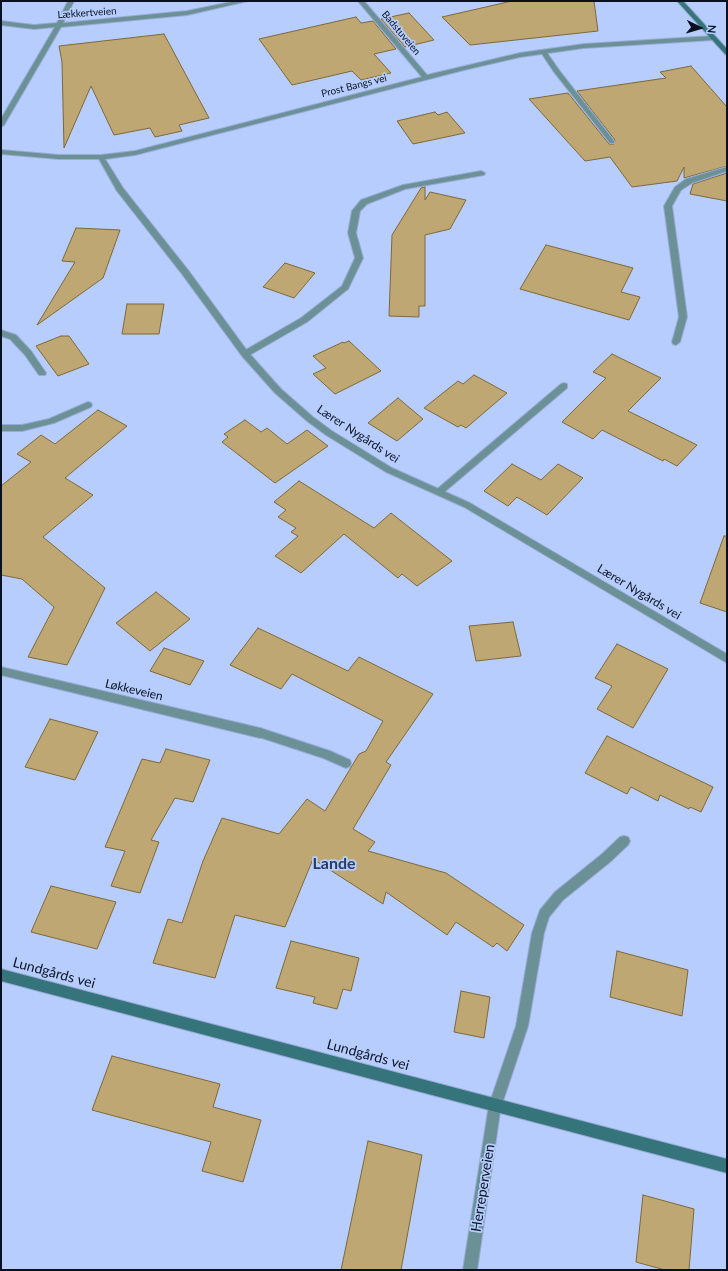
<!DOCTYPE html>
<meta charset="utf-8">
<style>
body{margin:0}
#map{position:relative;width:728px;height:1271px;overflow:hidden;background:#b6cdfe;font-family:Lato,sans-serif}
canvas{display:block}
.frame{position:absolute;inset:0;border:2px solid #091121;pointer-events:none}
.north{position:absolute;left:680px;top:8px;width:40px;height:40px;-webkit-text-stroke:3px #b6cdfe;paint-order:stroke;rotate:95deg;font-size:11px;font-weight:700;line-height:16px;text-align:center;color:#091121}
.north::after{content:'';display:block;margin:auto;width:14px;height:18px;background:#091121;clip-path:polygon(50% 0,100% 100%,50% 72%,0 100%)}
</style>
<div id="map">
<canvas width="728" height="1271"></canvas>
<div class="frame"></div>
<div class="north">N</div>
</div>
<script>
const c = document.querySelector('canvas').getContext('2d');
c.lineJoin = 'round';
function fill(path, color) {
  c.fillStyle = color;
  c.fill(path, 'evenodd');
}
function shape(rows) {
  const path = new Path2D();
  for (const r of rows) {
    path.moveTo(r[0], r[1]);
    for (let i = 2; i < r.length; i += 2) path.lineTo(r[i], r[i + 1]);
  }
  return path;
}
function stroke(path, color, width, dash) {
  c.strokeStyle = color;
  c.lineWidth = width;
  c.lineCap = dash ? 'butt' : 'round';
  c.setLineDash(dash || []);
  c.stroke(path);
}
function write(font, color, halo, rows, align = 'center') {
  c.font = font + ' Lato,sans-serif';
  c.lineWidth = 3.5;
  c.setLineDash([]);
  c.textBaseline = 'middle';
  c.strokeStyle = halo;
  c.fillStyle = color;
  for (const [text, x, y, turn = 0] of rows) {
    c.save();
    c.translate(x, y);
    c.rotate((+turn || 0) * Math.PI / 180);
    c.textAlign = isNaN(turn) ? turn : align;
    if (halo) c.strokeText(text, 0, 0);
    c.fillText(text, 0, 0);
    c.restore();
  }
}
const building = shape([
 [512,1,594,1,598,31,470,45,442,17,512,1],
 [409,13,434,40,405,47,381,19,409,13],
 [356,17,361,23,373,21,396,49,374,54,391,73,361,80,352,71,292,85,259,39,356,17],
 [164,34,209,118,179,125,182,131,155,137,150,128,114,135,91,86,64,148,62,62,59,46,164,34],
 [691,66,727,107,727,166,684,178,684,167,677,181,632,187,610,157,585,161,529,99,568,93,609,144,614,144,615,140,577,91,666,78,660,72,691,66],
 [435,112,438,115,447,112,465,133,413,144,397,121,435,112],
 [727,173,727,201,690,194,693,184,727,173],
 [425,187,425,200,430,192,466,200,450,229,425,235,425,306,419,306,419,317,389,316,392,235,421,188,425,187],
 [76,228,120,230,103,278,37,325,75,262,62,261,76,228],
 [546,245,633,268,621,292,640,297,629,320,520,289,546,245],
 [285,263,315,273,294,298,263,287,285,263],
 [127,304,164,304,159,334,122,334,127,304],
 [61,336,69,336,89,364,58,376,36,346,61,336],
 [349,341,381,371,335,394,313,374,326,368,313,356,343,342,344,343,349,341],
 [612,354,661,378,628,411,697,445,677,466,664,459,663,461,602,430,593,439,562,422,606,378,593,372,612,354],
 [474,375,507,393,466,428,461,425,458,427,424,408,458,381,463,384,474,375],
 [398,398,423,419,397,441,368,423,398,398],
 [98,410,127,426,65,478,93,495,43,537,105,588,67,665,28,657,54,607,22,579,1,575,1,486,31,462,17,454,41,435,55,444,98,410],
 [245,420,261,432,267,428,287,444,307,430,328,446,275,483,222,442,228,437,224,434,245,420],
 [512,464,541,480,558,464,583,478,547,515,517,497,508,506,484,491,512,464],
 [299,481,374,528,391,513,452,561,417,586,402,574,398,578,344,534,301,573,275,556,298,536,291,532,296,528,278,517,286,510,274,502,299,481],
 [724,536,727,536,727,612,700,603,724,536],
 [156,592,190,619,150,651,116,623,156,592],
 [513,622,521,656,476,661,469,626,513,622],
 [258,628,348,671,359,657,433,694,386,762,391,765,353,829,375,842,368,851,446,873,524,925,507,951,497,943,493,947,456,922,447,935,386,892,383,904,313,859,285,927,235,915,215,978,153,963,168,919,182,923,203,861,222,818,279,834,307,799,325,811,359,754,366,751,383,721,292,674,281,689,230,665,258,628],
 [617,644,668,669,633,728,597,709,612,686,595,678,617,644],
 [164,648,204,661,190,685,150,671,164,648],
 [50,719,98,732,75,780,25,767,50,719],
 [607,736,713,787,701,812,690,807,689,809,660,795,658,801,631,787,627,794,585,773,607,736],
 [166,749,210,760,193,802,175,798,151,840,159,842,140,893,111,886,125,851,105,847,142,759,160,763,166,749],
 [51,886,116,902,97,949,31,932,51,886],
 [291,941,359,958,351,991,343,989,337,1009,313,1003,315,997,276,988,291,941],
 [617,951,688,970,682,1016,610,997,617,951],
 [461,991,490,997,484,1038,454,1032,461,991],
 [112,1056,220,1084,213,1107,261,1120,243,1182,202,1171,211,1142,92,1110,112,1056],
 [368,1141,422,1155,401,1270,341,1270,368,1141],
 [643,1195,694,1209,689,1270,665,1270,636,1262,643,1195]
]);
const lane = shape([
 [541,50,545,50,559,70,614,141,614,143,610,143,554,72,540,51,541,50],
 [727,167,727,171,692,183,681,190,672,206,687,317,680,342,676,345,673,344,672,342,679,317,664,206,675,187,686,179,727,167],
 [481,171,485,173,484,175,405,189,367,204,360,211,356,233,363,258,348,289,307,322,248,356,242,356,242,352,301,318,342,286,355,258,348,233,352,211,361,200,403,185,481,171],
 [1,330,16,335,31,351,46,373,45,375,39,375,25,355,10,339,1,336,1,330],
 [564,383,567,384,567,388,442,494,436,494,434,492,436,490,561,384,564,383],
 [88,402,91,403,92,405,91,407,54,423,22,431,1,431,1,425,22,425,49,419,88,402],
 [260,728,330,751,350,760,351,763,350,766,346,768,323,758,256,736,255,733,256,730,260,728],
 [624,836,628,837,630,841,628,845,610,862,563,900,549,917,544,933,528,1026,500,1110,495,1111,490,1110,489,1105,516,1026,532,933,540,910,555,892,602,854,620,837,624,836]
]);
const street = shape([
 [68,1,74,1,63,23,187,11,236,1,248,1,187,15,61,27,4,125,1,127,1,119,55,27,34,29,1,25,1,21,34,25,57,23,68,1],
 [358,1,364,1,427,75,520,53,584,44,713,36,716,38,713,40,584,48,520,57,464,70,135,155,105,159,123,188,188,270,248,352,281,389,313,417,332,431,392,468,470,503,727,654,727,663,464,507,386,472,326,435,307,421,275,393,242,356,182,274,117,191,99,159,59,159,1,154,1,150,59,155,101,155,135,151,422,77,358,1],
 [1,667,260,728,264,730,265,733,264,736,260,738,1,675,1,667],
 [495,1099,500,1100,501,1105,477,1270,463,1270,489,1105,490,1100,495,1099]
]);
const secondary = shape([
 [677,1,683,1,727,49,727,55,725,54,677,1],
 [1,969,727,1159,727,1173,1,981,1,969]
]);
const farStreetnames = [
 ["Lækkertveien",87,13,-4],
 ["Badstuveien",401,33,50],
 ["Prost Bangs vei",354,86,-14]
];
const streetNames = [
 ["Lærer Nygårds vei",358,434,33],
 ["Lærer Nygårds vei",639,592,31],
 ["Løkkeveien",134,690,13]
];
const nearStreetnames = [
 ["Lundgårds vei",54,973,15],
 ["Lundgårds vei",368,1055,15],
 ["Herreperveien",483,1188,-81]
];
const districtNames = [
 ["Lande",334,864]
];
fill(building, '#bfa774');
stroke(building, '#7e6837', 1);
stroke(lane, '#97abd6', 2);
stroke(street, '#97abd6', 2);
stroke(secondary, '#97abd6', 2);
fill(lane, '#6b9196');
fill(street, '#6b9196');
fill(secondary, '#36747b');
write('10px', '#091121', '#b6cdfe', farStreetnames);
write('12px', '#091121', '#b6cdfe', streetNames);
write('14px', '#091121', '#b6cdfe', nearStreetnames);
write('bold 16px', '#2a3b63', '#b6cdfe', districtNames);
</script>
